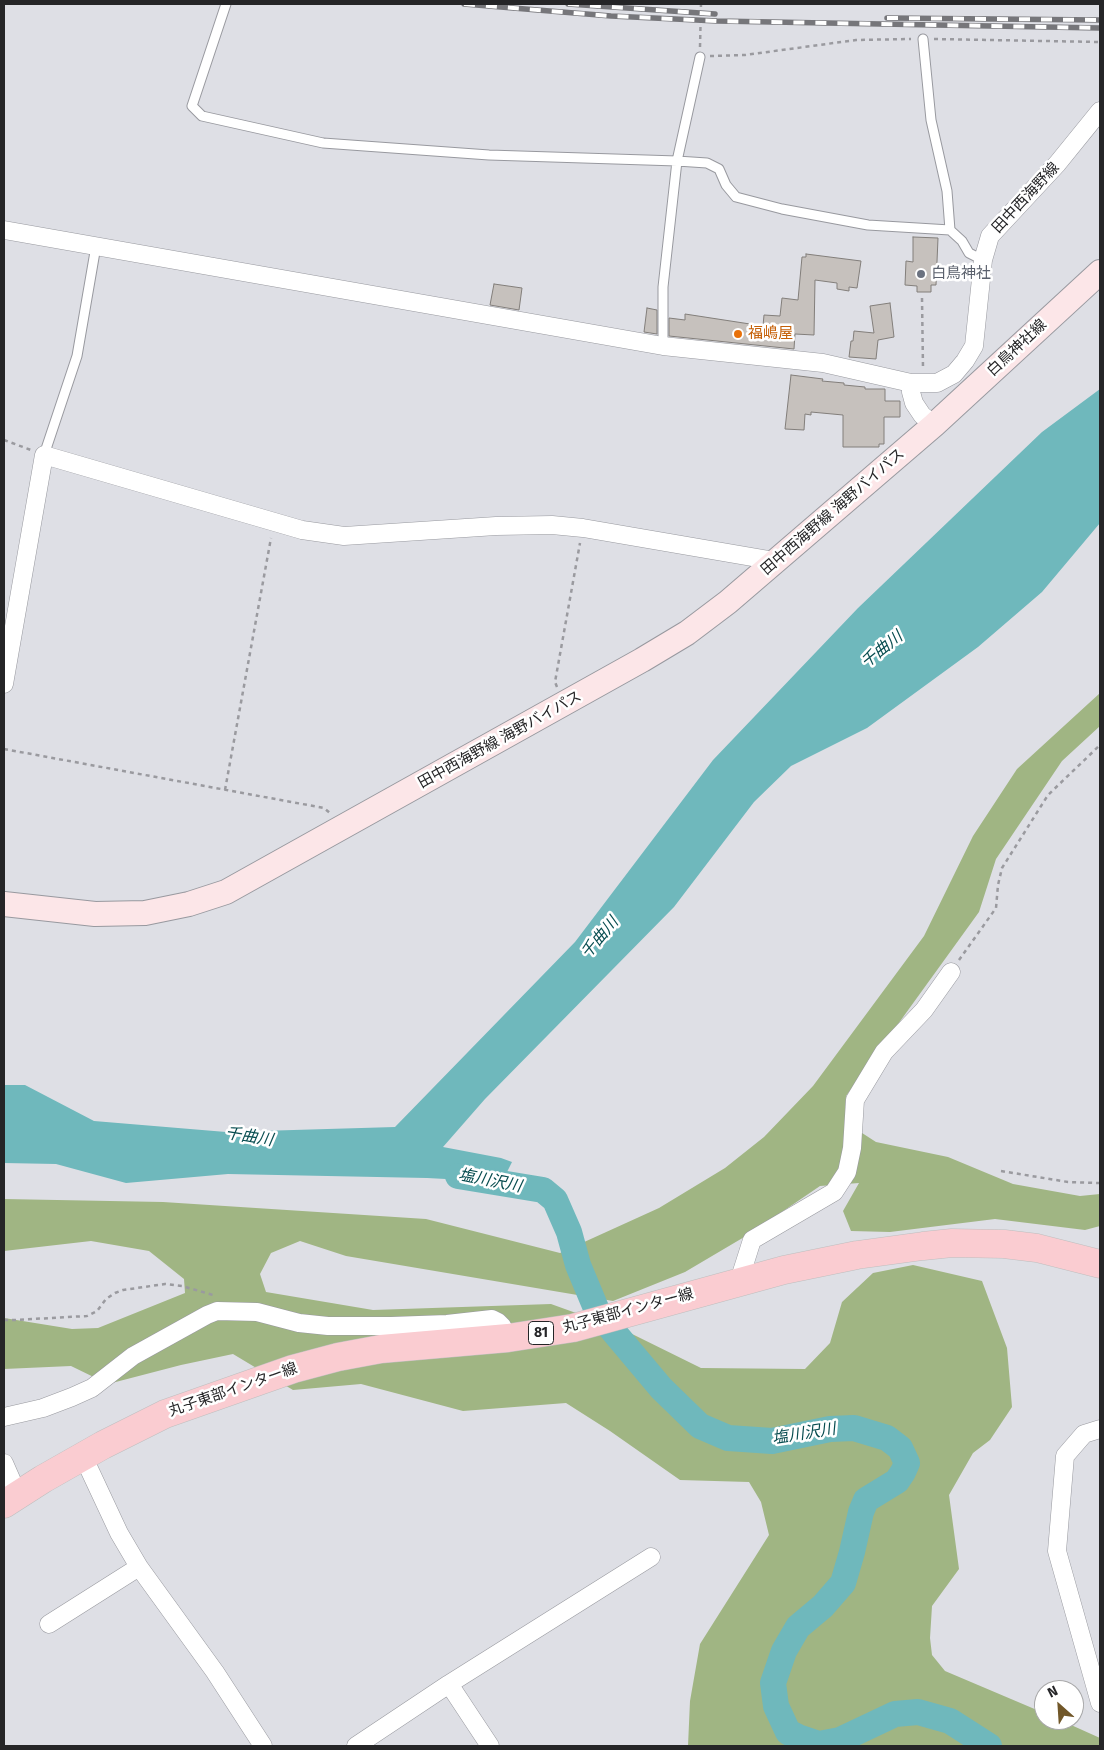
<!DOCTYPE html>
<meta charset="utf-8">
<style>
body{margin:0}
#map{position:relative;width:1104px;height:1750px;overflow:hidden;background:#dedfe5;font-family:"Fira Sans",sans-serif}
canvas{display:block}
.frame{position:absolute;inset:0;border:5px solid #252527;pointer-events:none}
.north{position:absolute;left:1034px;top:1680px;width:50px;height:50px;box-sizing:border-box;background:#fff;border:1px solid #a8a8a9;border-radius:50%;rotate:334deg;font-size:14px;font-weight:700;line-height:20px;text-align:center;color:#252527}
.north::after{content:'';display:block;margin:auto;width:18px;height:22px;background:#715729;clip-path:polygon(50% 0,100% 100%,50% 72%,0 100%)}
</style>
<div id="map">
<canvas width="1104" height="1750"></canvas>
<div class="frame"></div>
<div class="north">N</div>
</div>
<script>
const c = document.querySelector('canvas').getContext('2d');
c.lineJoin = 'round';
function fill(path, color) {
  c.fillStyle = color;
  c.fill(path, 'evenodd');
}
function shape(rows) {
  const path = new Path2D();
  for (const r of rows) {
    path.moveTo(r[0], r[1]);
    for (let i = 2; i < r.length; i += 2) path.lineTo(r[i], r[i + 1]);
  }
  return path;
}
function stroke(path, color, width, dash) {
  c.strokeStyle = color;
  c.lineWidth = width;
  c.lineCap = dash ? 'butt' : 'round';
  c.setLineDash(dash || []);
  c.stroke(path);
}
function write(font, color, halo, rows, align = 'center') {
  c.font = font + ' "Fira Sans","Noto Sans JP",sans-serif';
  c.lineWidth = 5;
  c.setLineDash([]);
  c.textBaseline = 'middle';
  c.strokeStyle = halo;
  c.fillStyle = color;
  for (const [text, x, y, turn = 0] of rows) {
    c.save();
    c.translate(x, y);
    c.rotate((+turn || 0) * Math.PI / 180);
    c.textAlign = isNaN(turn) ? turn : align;
    if (halo) c.strokeText(text, 0, 0);
    c.fillText(text, 0, 0);
    c.restore();
  }
}
const forest = shape([
 [1100,693,1100,726,1062,761,996,859,979,912,846,1096,845,1122,876,1142,948,1157,1013,1184,1080,1196,1100,1194,1100,1226,1085,1230,995,1219,890,1232,851,1231,843,1211,859,1183,820,1186,751,1233,685,1272,613,1301,346,1256,300,1241,271,1253,260,1274,266,1292,373,1310,551,1304,626,1331,701,1368,805,1369,830,1343,842,1302,873,1273,913,1265,982,1281,1007,1348,1012,1407,990,1440,973,1453,949,1495,959,1569,932,1606,930,1638,932,1655,945,1671,1044,1713,1044,1720,1060,1720,1100,1738,1100,1746,688,1746,690,1701,700,1644,769,1535,761,1502,749,1482,680,1480,610,1431,566,1403,463,1411,361,1384,293,1390,233,1354,181,1365,108,1384,71,1366,4,1369,4,1318,72,1329,98,1328,185,1293,184,1279,149,1251,91,1241,4,1251,4,1199,163,1202,426,1219,560,1253,659,1208,725,1168,764,1137,813,1086,924,936,973,836,1017,769]
]);
const water = shape([
 [1100,389,1100,523,1042,592,978,647,867,728,791,766,754,802,674,907,485,1099,443,1147,501,1158,512,1162,502,1182,427,1178,228,1174,126,1183,56,1164,4,1163,4,1085,25,1085,94,1121,226,1132,395,1127,575,942,713,760,858,608,1042,432]
]);
const river = shape([
 [458,1176,543,1190,555,1200,569,1232,578,1265,598,1313,661,1388,700,1426,728,1438,772,1441,830,1429,854,1428,887,1438,900,1448,907,1463,903,1472,897,1481,866,1500,861,1512,852,1552,843,1583,823,1606,798,1627,784,1651,773,1683,776,1706,788,1732,798,1737,819,1744,840,1740,895,1714,918,1712,950,1721,989,1746]
]);
const building = shape([
 [913,237,938,238,936,285,931,285,931,292,917,292,917,286,905,285,906,261,913,262,913,237],
 [806,254,861,261,857,288,849,287,849,291,837,289,837,283,815,280,814,335,795,334,794,349,669,336,669,318,685,320,685,314,763,326,764,315,780,316,782,298,798,300,802,257,806,257,806,254],
 [494,284,522,288,519,310,490,305,494,284],
 [890,303,894,337,878,340,876,359,849,357,851,341,853,341,854,331,874,333,870,306,890,303],
 [647,308,657,310,657,334,644,332,647,308],
 [791,375,823,379,822,381,844,383,844,385,865,387,865,389,885,389,885,401,900,401,900,417,884,417,884,444,879,444,879,447,843,447,843,415,811,412,811,415,805,414,804,430,785,429,791,375]
]);
const path = shape([
 [934,39,1100,42],
 [700,47,701,4],
 [710,56,745,55,856,40,911,39],
 [922,298,923,368],
 [4,440,31,450],
 [557,687,555,682,580,543],
 [4,749,324,808,330,813],
 [225,790,271,538],
 [959,960,996,908,998,885,1002,868,1048,795,1100,745],
 [1001,1171,1068,1182,1100,1183],
 [4,1320,15,1320,87,1316,97,1311,106,1299,115,1293,123,1290,165,1284,182,1286,213,1295]
]);
const lane = shape([
 [226,4,192,106,202,116,323,143,489,155,677,161,707,163,719,169,726,185,736,197,782,209,868,225,950,230,962,241,969,253,983,260],
 [923,39,931,120,947,191,950,230],
 [663,346,663,287,677,161,700,57],
 [44,455,77,356,96,246]
]);
const street = shape([
 [4,230,663,346,823,363,911,383,937,383,954,374,965,361,974,346,983,260,990,236,1057,164,1100,111],
 [911,383,911,392,914,403,922,415,934,425],
 [4,684,44,455,302,530,344,536,496,526,552,525,583,528,775,561],
 [739,1281,752,1240,834,1192,847,1172,852,1148,855,1100,884,1052,924,1010,951,972],
 [4,1417,43,1408,72,1397,92,1388,133,1356,207,1315,217,1311,257,1312,299,1323,328,1326,391,1326,447,1324,492,1319,498,1322,502,1326,508,1338],
 [1100,1429,1084,1434,1065,1456,1057,1551,1100,1703],
 [83,1456,119,1533,139,1567,215,1672,263,1746],
 [4,1463,18,1495],
 [49,1624,139,1567],
 [449,1684,490,1746],
 [356,1746,449,1684,651,1557]
]);
const secondary = shape([
 [4,904,95,914,145,913,189,904,226,892,642,660,687,633,728,602,934,425,1100,272]
]);
const primary = shape([
 [4,1504,43,1479,103,1445,165,1414,293,1369,338,1357,381,1349,508,1338,573,1328,784,1270,857,1255,923,1246,952,1243,1004,1244,1037,1248,1100,1264]
]);
const rail = shape([
 [464,4,611,16,717,21,1100,28],
 [568,4,715,14],
 [887,18,1100,20]
]);
const markers = [
 [921,274,5,"#6b7280"],
 [738,334,5,"#e8710a"]
];
const shields = [
 [541,1333,25]
];
const shieldNames = [
 ["81",541,1333]
];
const streetNames = [
 ["田中西海野線",1026,198,-47],
 ["白鳥神社線",1017,348,-43],
 ["田中西海野線 海野バイパス",833,512,-41],
 ["田中西海野線 海野バイパス",500,740,-29],
 ["丸子東部インター線",628,1311,-15],
 ["丸子東部インター線",233,1390,-19]
];
const worshipNames = [
 ["白鳥神社",931,274]
];
const foodNames = [
 ["福嶋屋",748,334]
];
const waterNames = [
 ["千曲川",882,650,-39],
 ["千曲川",600,938,-50],
 ["千曲川",249,1137,9],
 ["塩川沢川",490,1181,11],
 ["塩川沢川",804,1434,-9]
];
fill(forest, '#a0b583');
fill(water, '#6fb8bc');
stroke(river, '#6fb8bc', 26);
fill(building, '#c6c1bd');
stroke(building, '#827e7a', 1);
stroke(lane, '#98999f', 11);
stroke(street, '#98999f', 19);
stroke(secondary, '#98999f', 26);
stroke(primary, '#bebebe', 29);
stroke(path, '#9a9a9f', 2.5, [4, 4]);
stroke(lane, '#fff', 9);
stroke(street, '#fff', 18);
stroke(secondary, '#fce6e8', 24);
stroke(primary, '#faccd1', 28);
stroke(rail, '#76767a', 5.5);
stroke(rail, '#fff', 4, [11]);
for (const [x, y, r, color] of markers) {
  const dot = new Path2D();
  dot.arc(x, y, r, 0, 2 * Math.PI);
  c.fillStyle = color;
  c.fill(dot);
  stroke(dot, '#fff', 2);
}
for (const [x, y, w] of shields) {
  const box = new Path2D();
  box.roundRect(x - w / 2, y - 11.5, w, 23, 4);
  c.fillStyle = '#fff';
  c.fill(box);
  stroke(box, '#252527', 1);
}
write('bold 14px', '#252527', null, shieldNames);
write('15px', '#252527', '#fff', streetNames);
write('15px', '#5b616d', '#fff', worshipNames, 'left');
write('15px', '#c56008', '#fff', foodNames, 'left');
write('italic 16px', '#084d50', '#fff', waterNames);
</script>
